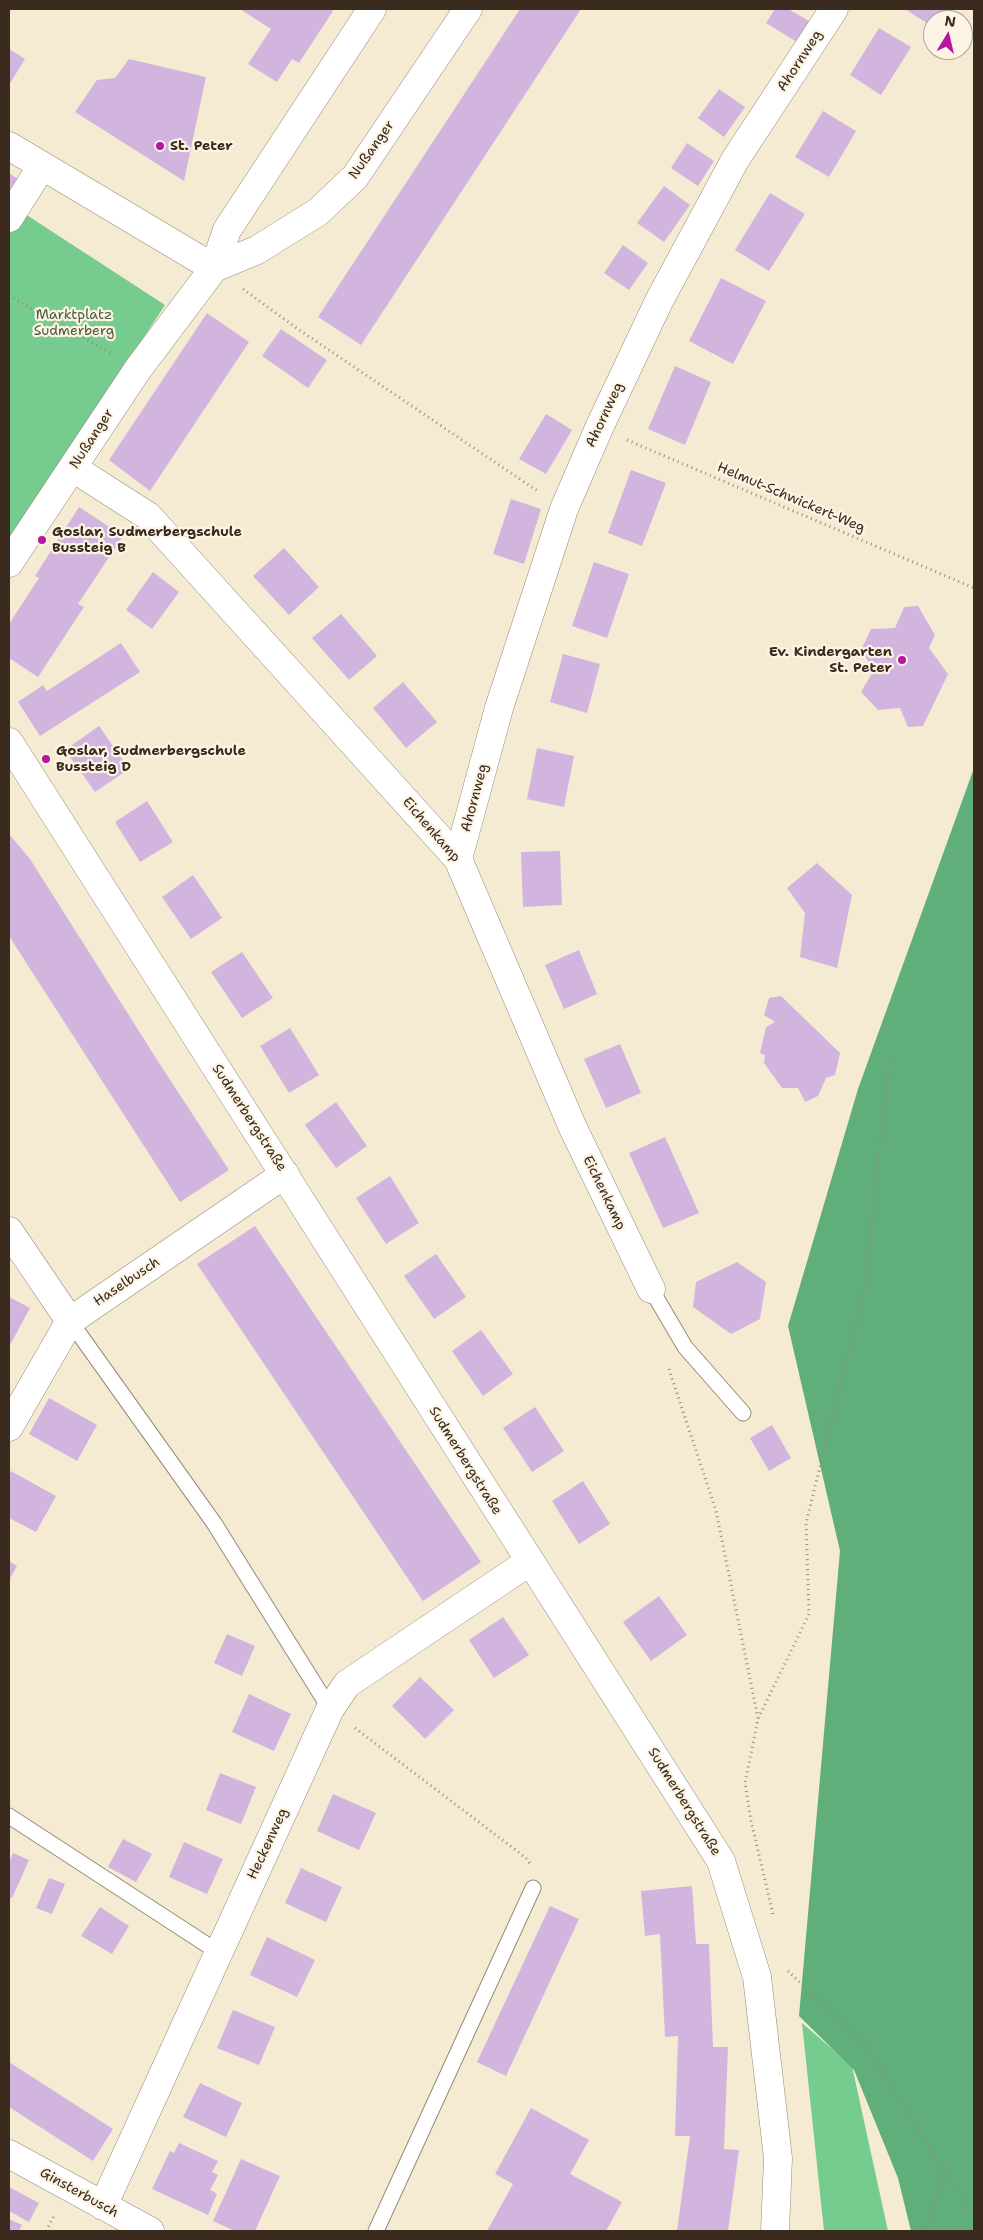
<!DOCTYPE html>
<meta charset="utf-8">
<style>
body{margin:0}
#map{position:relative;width:983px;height:2240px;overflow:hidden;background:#f5ebd3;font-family:"Shantell Sans",sans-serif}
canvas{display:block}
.frame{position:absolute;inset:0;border:10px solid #3b2a1e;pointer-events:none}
.north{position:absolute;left:923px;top:10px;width:50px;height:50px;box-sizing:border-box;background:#fcf5e5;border:1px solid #afa495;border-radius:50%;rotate:9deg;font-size:14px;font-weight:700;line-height:20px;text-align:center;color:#3b2a1e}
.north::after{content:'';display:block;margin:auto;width:18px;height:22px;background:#b5179e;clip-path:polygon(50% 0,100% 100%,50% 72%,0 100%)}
</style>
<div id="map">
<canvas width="983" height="2240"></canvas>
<div class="frame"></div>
<div class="north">N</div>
</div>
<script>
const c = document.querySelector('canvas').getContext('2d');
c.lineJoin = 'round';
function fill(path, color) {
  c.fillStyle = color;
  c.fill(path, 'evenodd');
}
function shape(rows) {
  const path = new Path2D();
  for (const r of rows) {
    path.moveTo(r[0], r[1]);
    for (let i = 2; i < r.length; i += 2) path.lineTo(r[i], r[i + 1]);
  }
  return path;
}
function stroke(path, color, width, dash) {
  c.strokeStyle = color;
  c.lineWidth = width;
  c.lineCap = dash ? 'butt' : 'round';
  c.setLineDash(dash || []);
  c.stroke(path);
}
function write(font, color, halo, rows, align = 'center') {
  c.font = font + ' "Shantell Sans",sans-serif';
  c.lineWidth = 4.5;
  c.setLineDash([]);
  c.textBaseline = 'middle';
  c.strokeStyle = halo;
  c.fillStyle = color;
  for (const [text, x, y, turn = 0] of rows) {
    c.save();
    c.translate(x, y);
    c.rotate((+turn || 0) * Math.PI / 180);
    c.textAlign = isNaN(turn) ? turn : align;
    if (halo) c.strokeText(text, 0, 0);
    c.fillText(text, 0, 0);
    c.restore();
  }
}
const green = shape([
 [22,212,165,305,9,542,9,233],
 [802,2023,852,2066,888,2231,824,2231]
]);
const forest = shape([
 [974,768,974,2231,911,2231,898,2178,854,2070,799,2016,840,1551,788,1326,858,1089]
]);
const building = shape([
 [240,9,329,9,333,11,299,63,292,59,277,82,248,64,271,29],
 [520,9,581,9,361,345,318,317],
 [775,9,788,9,809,21,797,42,766,23],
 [905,9,953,9,946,20,933,20,933,27],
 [879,28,911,47,881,95,850,75],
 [9,49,25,59,9,85],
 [129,59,206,77,184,181,75,112,97,80,115,78],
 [719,89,745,107,724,137,698,118],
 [823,111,856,131,829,177,795,157],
 [687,143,714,161,698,186,671,168],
 [9,173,25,184,9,207],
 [664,186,690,205,664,242,637,223],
 [770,193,805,214,769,271,735,250],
 [623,245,648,263,629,290,604,273],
 [721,278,766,301,733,364,689,341],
 [207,313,249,342,150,491,109,460],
 [281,329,327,360,308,388,262,356],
 [675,366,711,382,685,445,648,429],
 [546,414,572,430,546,474,519,459],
 [631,470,666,483,642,546,608,533],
 [511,499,541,509,524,564,493,554],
 [79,507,123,536,78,604,84,607,38,677,9,658,9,624,39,578,35,576],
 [284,548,319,587,289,615,253,576],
 [594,562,629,574,607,638,572,626],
 [153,572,179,592,152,629,126,610],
 [918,606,935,635,929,648,948,674,923,726,908,727,900,708,878,710,861,692,874,670,861,650,871,629,895,628,904,607],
 [341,614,377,656,349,680,312,638],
 [121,643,140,672,40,736,18,702,43,685,47,691],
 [563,654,600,664,587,713,550,702],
 [403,682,437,722,406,748,373,708],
 [99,726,129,769,95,792,65,750],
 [537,748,574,756,564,807,527,799],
 [147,801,173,842,140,862,115,822],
 [9,834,30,859,161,1066,229,1170,180,1202,9,936],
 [560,851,562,905,523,907,521,852],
 [817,863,852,895,837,968,800,957,805,913,787,888],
 [193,875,222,918,191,939,162,897],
 [579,950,597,994,564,1009,545,965],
 [242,952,273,998,242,1018,211,972],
 [781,996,840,1053,835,1075,826,1078,818,1096,805,1102,798,1088,782,1088,764,1063,765,1055,760,1053,766,1027,775,1022,764,1015,769,998],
 [290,1028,319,1075,289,1093,260,1046],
 [620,1044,641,1093,606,1108,584,1059],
 [336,1102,367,1146,336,1168,305,1125],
 [665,1137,699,1213,663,1228,629,1153],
 [390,1176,419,1223,386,1244,356,1198],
 [255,1226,481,1562,423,1601,197,1264],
 [436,1254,466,1297,434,1319,404,1276],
 [737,1262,766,1282,760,1319,731,1334,693,1307,696,1282],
 [9,1297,30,1308,9,1347],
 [481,1330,513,1374,483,1396,452,1351],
 [49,1398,97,1425,77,1461,29,1434],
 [535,1407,564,1451,532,1472,503,1428],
 [772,1425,791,1458,769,1471,750,1438],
 [11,1471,56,1496,36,1532,9,1518,9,1475],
 [583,1481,610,1524,579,1544,552,1501],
 [9,1561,17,1566,9,1580],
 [659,1596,687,1635,651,1661,623,1622],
 [503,1617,529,1655,494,1678,469,1640],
 [227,1634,255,1646,242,1676,214,1663],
 [420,1677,454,1710,425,1739,392,1706],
 [249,1694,291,1714,274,1751,232,1732],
 [220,1773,256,1787,241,1824,206,1810],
 [333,1794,376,1813,359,1850,317,1831],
 [123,1839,152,1854,136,1882,108,1867],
 [184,1842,223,1859,207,1894,169,1877],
 [13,1853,29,1860,12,1898,9,1897,9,1863],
 [301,1868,342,1887,326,1922,285,1903],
 [49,1878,65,1884,52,1914,36,1908],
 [692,1886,696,1944,709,1944,713,2047,728,2047,724,2149,739,2150,728,2231,677,2231,690,2136,675,2136,678,2036,665,2037,660,1934,645,1936,641,1891],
 [550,1906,579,1919,506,2076,477,2062],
 [100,1907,129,1926,112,1954,81,1936],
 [267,1937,315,1960,297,1997,250,1975],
 [233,2010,275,2027,259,2065,217,2048],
 [9,2062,113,2129,93,2161,9,2107],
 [200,2083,242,2103,226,2137,183,2117],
 [531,2108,589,2140,570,2174,622,2202,606,2231,487,2231,513,2184,495,2174],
 [179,2143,218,2161,212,2172,218,2175,210,2190,217,2194,208,2215,152,2189,170,2151,174,2153],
 [241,2159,280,2176,255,2231,235,2231,213,2221],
 [9,2187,39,2203,29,2222,9,2211],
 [9,2219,22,2225,19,2231,9,2231]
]);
const path = shape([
 [243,289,295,327,539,492],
 [9,296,111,353],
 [627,440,974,588],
 [669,1369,716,1511,758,1718],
 [355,1728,526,1858,531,1865],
 [773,1914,751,1821,745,1783,758,1719,809,1614,806,1523,864,1290,889,1062],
 [788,1971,866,2045,946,2175,974,2215],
 [46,2231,55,2214],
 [924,2231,946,2175]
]);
const service = shape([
 [651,1289,685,1347,743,1413],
 [70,1321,214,1523,330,1709],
 [9,1816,218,1952],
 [376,2231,533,1888]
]);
const minor = shape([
 [9,146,214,268],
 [9,218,42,166],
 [214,268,257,250,318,212,355,177,468,9],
 [73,468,148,516,458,859,573,1128,651,1289],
 [9,563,138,369,214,268,227,230,372,9],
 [9,742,721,1861,757,1977,778,2158,775,2231],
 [458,859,499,708,564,509,599,428,659,301,735,160,834,9],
 [9,1231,70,1321],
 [9,1427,70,1321,285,1174],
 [9,2154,150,2231],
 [103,2206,330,1709,347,1684,529,1562]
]);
const markers = [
 [160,146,5,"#b5179e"],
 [42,540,5,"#b5179e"],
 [902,660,5,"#b5179e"],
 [46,759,5,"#b5179e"]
];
const streetNames = [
 ["Ahornweg",800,61,-57],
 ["Nußanger",372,150,-55],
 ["Ahornweg",605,415,-65],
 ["Nußanger",92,439,-57],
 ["Helmut-Schwickert-Weg",791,498,23],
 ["Ahornweg",475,798,-75],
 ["Eichenkamp",431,830,49],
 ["Sudmerbergstraße",249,1118,57],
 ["Eichenkamp",604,1193,64],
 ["Haselbusch",127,1282,-34],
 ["Sudmerbergstraße",465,1461,58],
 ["Sudmerbergstraße",684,1802,58],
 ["Heckenweg",268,1844,-65],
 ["Ginsterbusch",79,2193,29]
];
const poiNames = [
 ["St. Peter",170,146],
 ["Goslar, Sudmerbergschule",52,532],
 ["Bussteig B",52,548],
 ["Ev. Kindergarten",892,652,"right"],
 ["St. Peter",892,668,"right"],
 ["Goslar, Sudmerbergschule",56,751],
 ["Bussteig D",56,767]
];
const parkNames = [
 ["Marktplatz",74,315],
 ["Sudmerberg",74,331]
];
fill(green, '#76cb8f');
fill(forest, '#60af7a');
fill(building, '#d1b5de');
stroke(service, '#988a78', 17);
stroke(minor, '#988a78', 29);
stroke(path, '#988a78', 3, [1, 4]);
stroke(service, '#fff', 15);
stroke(minor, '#fff', 28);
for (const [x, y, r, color] of markers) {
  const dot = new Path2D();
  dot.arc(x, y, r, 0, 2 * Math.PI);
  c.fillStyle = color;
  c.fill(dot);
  stroke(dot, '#fcf5e5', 2);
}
write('14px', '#3b2a1e', '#fcf5e5', streetNames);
write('bold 14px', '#3b2a1e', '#fcf5e5', poiNames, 'left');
write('14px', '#4d5a40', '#fcf5e5', parkNames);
</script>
